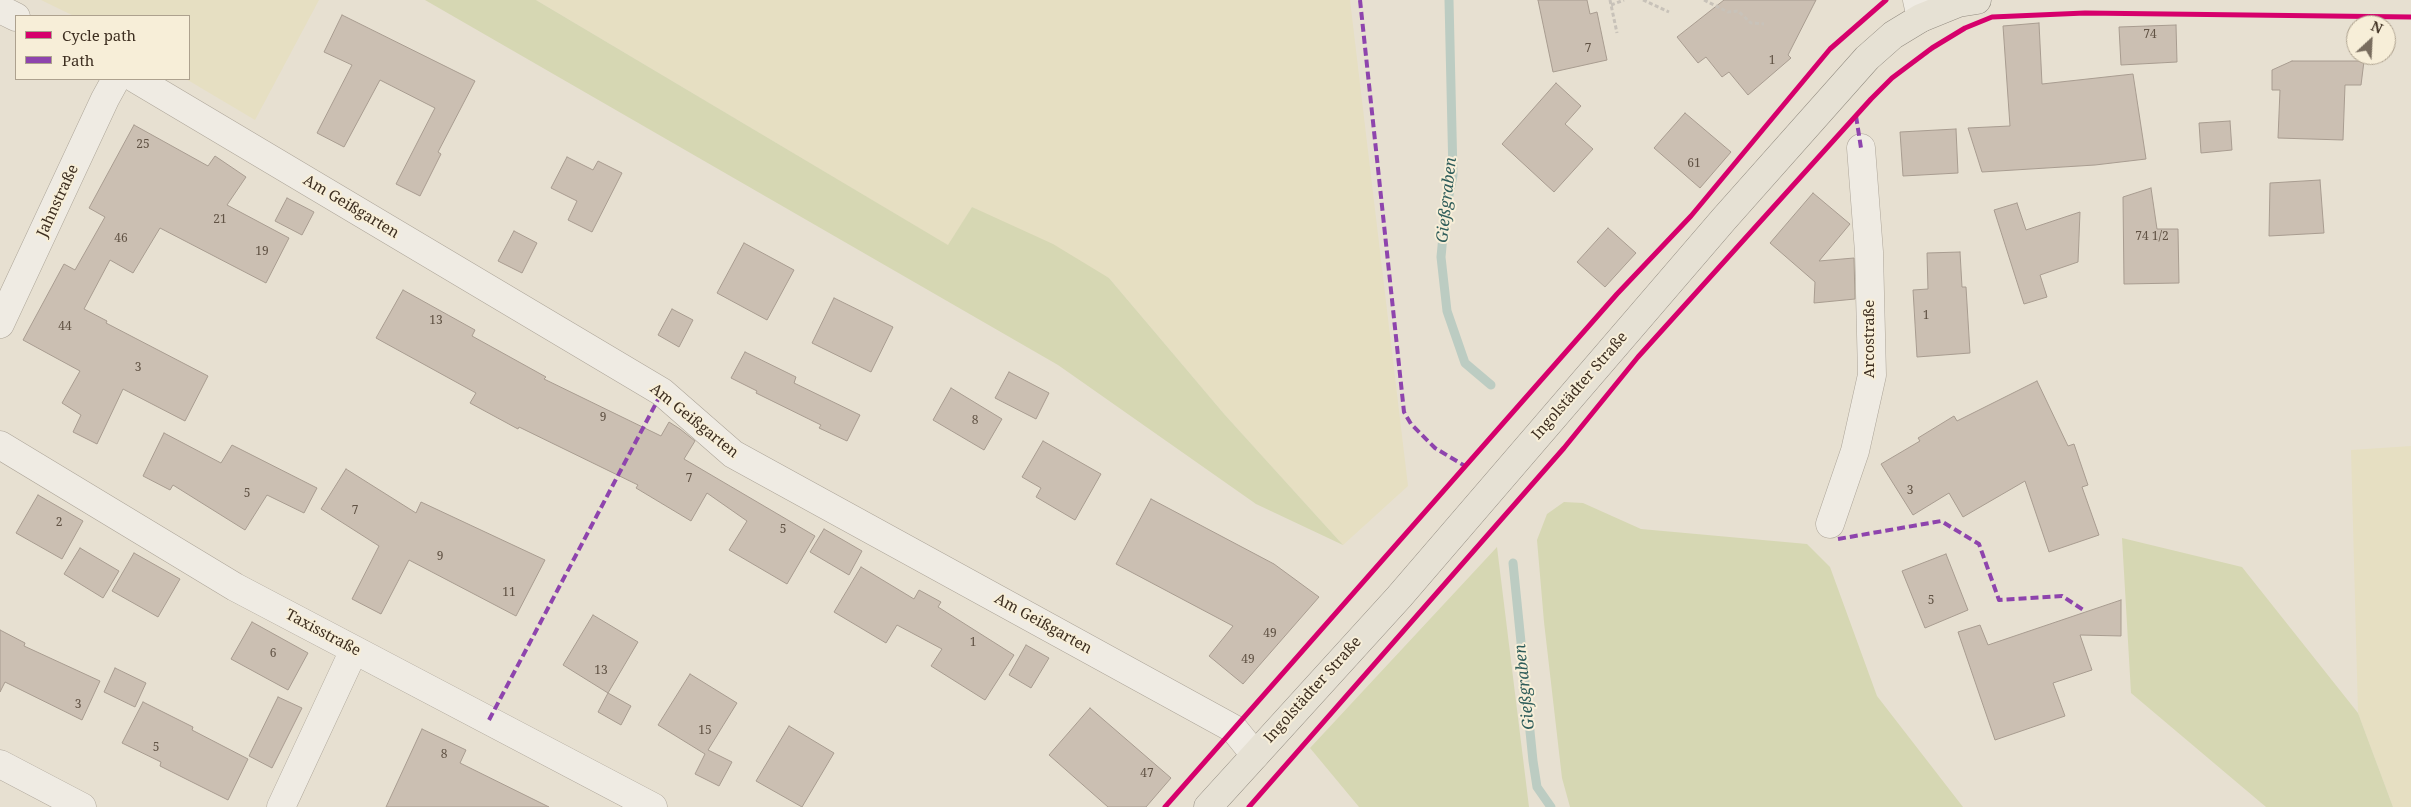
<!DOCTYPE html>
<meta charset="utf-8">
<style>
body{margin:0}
#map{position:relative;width:2411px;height:807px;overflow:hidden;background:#e7e0d1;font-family:"Noto Serif",serif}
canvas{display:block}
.legend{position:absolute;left:15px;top:15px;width:175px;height:65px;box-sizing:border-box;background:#f7eed8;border:1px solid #ada18e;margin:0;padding:6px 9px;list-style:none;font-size:15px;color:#3d2e20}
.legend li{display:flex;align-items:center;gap:10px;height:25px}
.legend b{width:25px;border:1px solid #ada18e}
.north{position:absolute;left:2346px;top:15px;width:50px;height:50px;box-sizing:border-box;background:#f7eed8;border:1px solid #ada18e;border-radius:50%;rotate:25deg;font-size:14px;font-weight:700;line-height:20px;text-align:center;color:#3d2e20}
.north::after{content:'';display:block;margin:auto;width:18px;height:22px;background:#786c5e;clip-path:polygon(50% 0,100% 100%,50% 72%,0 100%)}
</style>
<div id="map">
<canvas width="2411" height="807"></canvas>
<ul class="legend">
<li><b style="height:6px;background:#d6006c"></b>Cycle path</li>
<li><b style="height:6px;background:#8e44ad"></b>Path</li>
</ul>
<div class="north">N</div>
</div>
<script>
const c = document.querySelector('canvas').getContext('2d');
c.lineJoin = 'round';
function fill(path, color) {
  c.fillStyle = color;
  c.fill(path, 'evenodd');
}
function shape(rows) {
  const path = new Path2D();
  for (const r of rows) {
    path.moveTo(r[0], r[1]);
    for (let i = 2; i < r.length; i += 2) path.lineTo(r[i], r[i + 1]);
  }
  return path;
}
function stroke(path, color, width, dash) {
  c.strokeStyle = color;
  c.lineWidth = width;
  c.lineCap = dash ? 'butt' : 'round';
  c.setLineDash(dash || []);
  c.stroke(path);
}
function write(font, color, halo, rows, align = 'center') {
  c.font = font + ' "Noto Serif",serif';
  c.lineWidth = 4;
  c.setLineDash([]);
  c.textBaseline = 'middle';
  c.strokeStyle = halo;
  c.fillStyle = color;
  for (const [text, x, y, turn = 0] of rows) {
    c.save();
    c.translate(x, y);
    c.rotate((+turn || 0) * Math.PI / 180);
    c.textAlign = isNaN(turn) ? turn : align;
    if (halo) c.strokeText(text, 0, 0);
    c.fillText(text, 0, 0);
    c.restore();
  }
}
const farmland = shape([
 [41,0,319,0,255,120,186,79,189,79,189,16,74,16],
 [536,0,1350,0,1408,486,1343,545,1225,415,1109,278,972,207,949,246],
 [2411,446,2411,807,2393,807,2358,713,2351,450]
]);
const green = shape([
 [425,0,536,0,948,245,972,207,1053,244,1109,278,1225,415,1343,545,1256,504,1058,365],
 [1564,502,1583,503,1641,529,1807,544,1830,567,1877,696,1963,807,1570,807,1562,778,1544,622,1537,540,1547,514],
 [2122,538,2242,567,2358,713,2393,807,2266,807,2131,693],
 [1497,547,1529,807,1359,807,1310,748]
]);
const stream = shape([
 [1449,0,1453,175,1445,215,1441,257,1447,311,1465,363,1491,385],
 [1513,563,1533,761,1537,787,1551,807]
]);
const building = shape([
 [1538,0,1587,0,1590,14,1597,12,1607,60,1553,72,1538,0],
 [1724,0,1816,0,1788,55,1791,58,1748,95,1729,72,1722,77,1706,57,1698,63,1677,37,1724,0],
 [342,15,475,81,438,152,441,154,420,196,396,184,435,108,380,80,344,147,317,133,352,65,324,52,342,15],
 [2039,23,2042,84,2133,74,2146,159,2095,165,1982,172,1968,128,2010,126,2003,26,2039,23],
 [2176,25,2177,62,2121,65,2119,27,2176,25],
 [2292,61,2364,61,2361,85,2345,85,2343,140,2278,138,2280,90,2272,90,2272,70,2292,61],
 [1556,83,1581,106,1565,124,1593,149,1554,192,1502,144,1556,83],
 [1685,113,1731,152,1700,188,1654,148,1685,113],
 [2230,121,2232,150,2201,153,2199,123,2230,121],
 [134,125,208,166,215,156,246,177,227,205,289,238,266,283,160,228,133,273,110,260,84,309,107,321,106,323,208,376,185,421,123,389,97,444,73,432,81,415,62,403,80,371,23,340,64,264,75,270,105,217,89,208,134,125],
 [1956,129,1958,173,1903,176,1900,132,1956,129],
 [567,157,593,170,598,161,622,173,592,232,568,220,577,201,551,188,567,157],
 [2320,180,2324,233,2269,236,2270,183,2320,180],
 [2151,188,2157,229,2178,229,2179,283,2124,284,2123,197,2151,188],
 [1813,193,1850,224,1819,261,1854,258,1855,299,1814,303,1815,282,1770,243,1813,193],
 [287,198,314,212,302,235,275,221,287,198],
 [2017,203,2026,230,2080,212,2078,262,2040,275,2047,297,2024,304,1994,210,2017,203],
 [1608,228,1636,253,1605,287,1577,262,1608,228],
 [514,231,537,243,522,273,498,261,514,231],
 [744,243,794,270,767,320,717,293,744,243],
 [1960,252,1962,287,1966,287,1970,353,1917,357,1913,290,1928,289,1927,253,1960,252],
 [403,290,475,330,472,336,546,377,544,379,661,436,669,422,680,429,695,441,684,459,815,536,787,584,729,550,747,521,707,493,691,521,636,488,638,485,519,427,518,429,470,403,476,393,376,338,403,290],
 [834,298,893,327,871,372,812,343,834,298],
 [672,309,693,320,679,347,658,335,672,309],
 [745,352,796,377,794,383,860,415,847,441,819,428,821,425,756,393,757,391,731,378,745,352],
 [1009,372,1049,393,1036,419,995,398,1009,372],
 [2037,381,2068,446,2074,444,2088,485,2082,487,2099,535,2049,552,2025,481,1963,517,1949,493,1913,515,1881,464,1920,441,1918,438,1954,416,1957,421,2037,381],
 [951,388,1002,419,984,450,933,420,951,388],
 [164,433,221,463,232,445,317,488,304,513,267,495,245,530,173,485,170,490,143,476,164,433],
 [1043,441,1101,474,1075,520,1036,497,1041,488,1022,477,1043,441],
 [346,469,416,513,421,502,545,560,516,616,409,560,381,614,352,599,379,546,321,509,346,469],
 [38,495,83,521,62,559,16,533,38,495],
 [1151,499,1274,564,1319,597,1243,684,1209,656,1233,626,1116,564,1151,499],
 [824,529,862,551,849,575,810,552,824,529],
 [80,548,119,571,103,598,64,574,80,548],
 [134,553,180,579,158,617,112,591,134,553],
 [1946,554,1968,610,1925,628,1902,571,1946,554],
 [861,567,914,599,919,590,941,602,938,607,1014,655,985,700,931,666,942,649,897,625,886,643,834,612,861,567],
 [2121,600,2121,636,2080,635,2092,670,2053,683,2065,716,1995,740,1958,632,1980,625,1988,645,2121,600],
 [593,615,638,642,608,693,563,665,593,615],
 [252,622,308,653,288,690,231,659,252,622],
 [0,630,25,643,24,646,100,681,82,720,5,682,0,692,0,630],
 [1026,645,1049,658,1031,688,1009,675,1026,645],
 [115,668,146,683,135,707,104,692,115,668],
 [690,674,737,703,708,750,732,762,719,786,695,774,705,754,658,725,690,674],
 [608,693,631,706,621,725,598,712,608,693],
 [278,697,302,708,272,768,249,756,278,697],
 [143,702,193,727,192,730,248,759,228,800,160,766,161,762,122,743,143,702],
 [1090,708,1171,778,1146,807,1108,807,1049,755,1090,708],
 [789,726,834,753,802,807,756,781,789,726],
 [422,729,466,750,460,763,549,807,386,807,422,729]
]);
const path = shape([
 [1610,0,1617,33],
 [1643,0,1669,12],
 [1704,0,1728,12,1738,11,1751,23,1764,24],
 [1611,5,1624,0],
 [1999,17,2085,13,2411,17],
 [1875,96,1892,78,1940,44]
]);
const minor = shape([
 [1917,0,1921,18],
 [0,9,16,17],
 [136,79,662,392,733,454,1234,729,1255,755],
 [0,324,105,99,116,79],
 [0,445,235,587,653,807],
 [1830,524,1855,451,1872,375,1869,252,1861,148],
 [0,764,82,807],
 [281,807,354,650]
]);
const major = shape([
 [1208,807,1399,597,1724,219,1867,58,1893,35,1921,18,1958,3,1977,0]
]);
const quiet = shape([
 [1360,0,1404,412,1411,424,1435,448,1465,466],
 [1856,116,1861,148],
 [1838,539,1941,521,1979,544,1999,600,2062,596,2085,611],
 [489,720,662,392]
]);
const cycleway = shape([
 [1165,807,1617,294,1691,216,1830,49,1886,0],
 [1249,807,1564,448,1638,357,1871,99,1892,78,1932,48,1965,28,1992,17,2085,13,2411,17]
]);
const numberNames = [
 ["74",2150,35],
 ["7",1588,49],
 ["1",1772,61],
 ["25",143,145],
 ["61",1694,164],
 ["21",220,220],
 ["74 1/2",2152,237],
 ["46",121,239],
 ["19",262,252],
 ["1",1926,316],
 ["13",436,321],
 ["44",65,327],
 ["3",138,368],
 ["9",603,418],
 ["8",975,421],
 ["7",689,479],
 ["3",1910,491],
 ["5",247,494],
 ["7",355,511],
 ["2",59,523],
 ["5",783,530],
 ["9",440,557],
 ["11",509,593],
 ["5",1931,601],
 ["49",1270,634],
 ["1",973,643],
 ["6",273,654],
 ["49",1248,660],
 ["13",601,671],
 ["3",78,705],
 ["15",705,731],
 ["5",156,748],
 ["8",444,755],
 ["47",1147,774]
];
const streetNames = [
 ["Jahnstraße",58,201,-65],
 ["Am Geißgarten",351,207,31],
 ["Arcostraße",1870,339,-90],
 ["Ingolstädter Straße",1580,386,-49],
 ["Am Geißgarten",694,421,39],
 ["Am Geißgarten",1043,624,29],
 ["Taxisstraße",323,633,28],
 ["Ingolstädter Straße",1313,690,-48]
];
const waterNames = [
 ["Gießgraben",1447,200,-84],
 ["Gießgraben",1525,687,-96]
];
fill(farmland, '#e6dfc2');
fill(green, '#d6d7b3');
stroke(stream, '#bcccc2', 9);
fill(building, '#cbbfb2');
stroke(building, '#a89c90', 1);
stroke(minor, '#ada599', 29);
stroke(major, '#928b80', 29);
stroke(path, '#c8c2b9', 3, [4, 2.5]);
stroke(minor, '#efebe3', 28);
stroke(major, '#e6e1d4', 28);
stroke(quiet, '#8e44ad', 4, [8, 4]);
stroke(cycleway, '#d6006c', 5);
write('12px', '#605244', null, numberNames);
write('15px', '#3d2e20', '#f7eed8', streetNames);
write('italic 16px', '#2f5d5a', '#f7eed8', waterNames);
</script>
